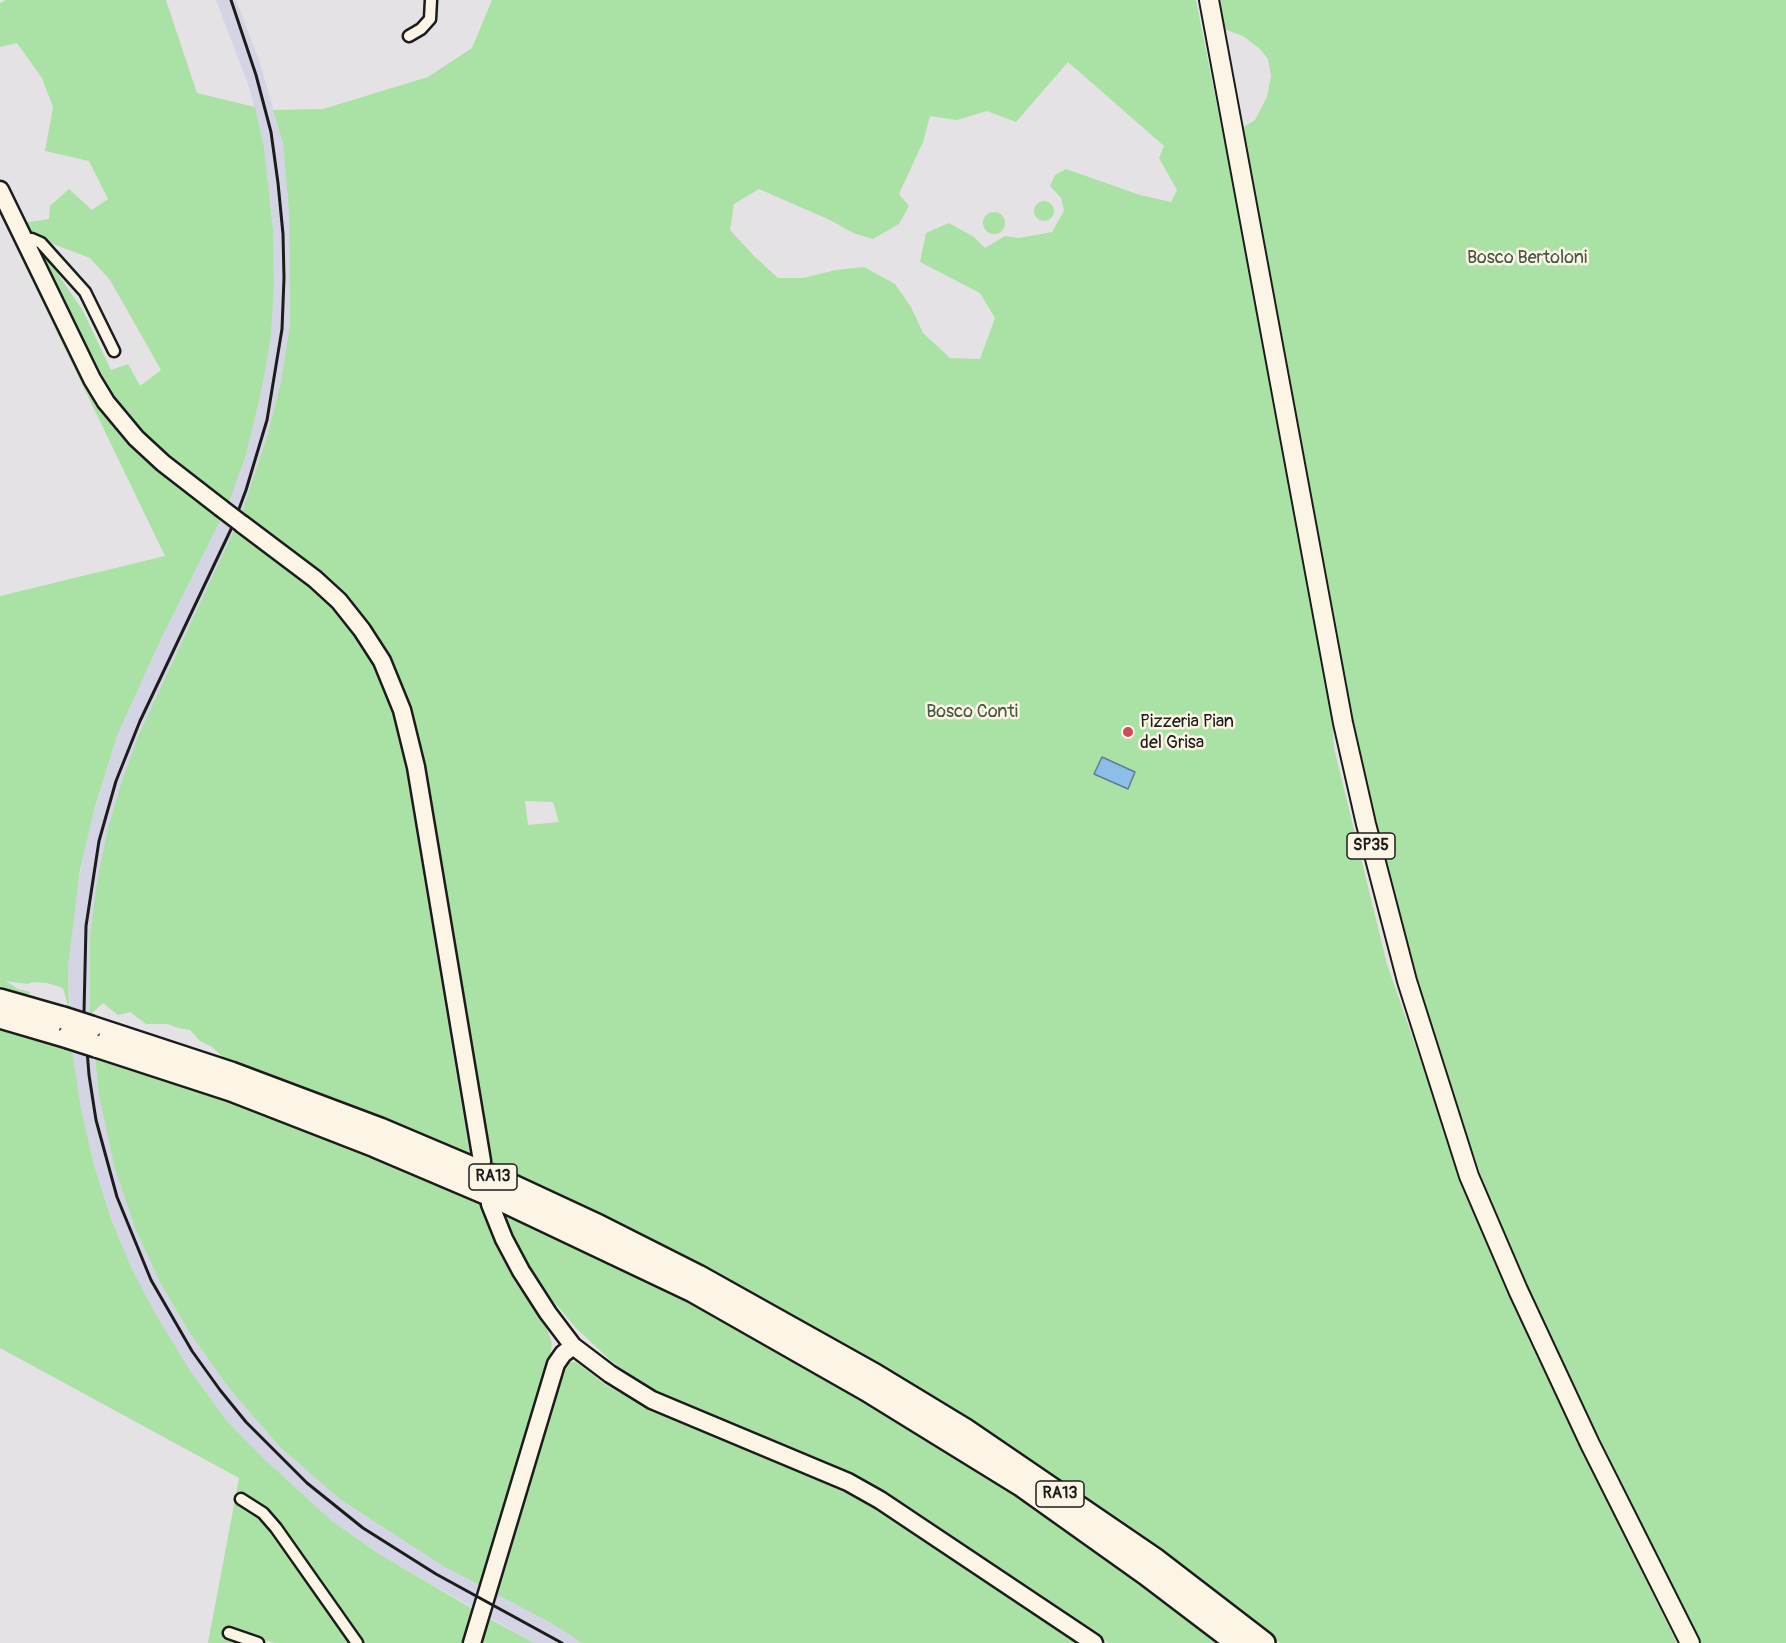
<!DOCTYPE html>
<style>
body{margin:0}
canvas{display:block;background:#e4e2e5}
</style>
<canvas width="1786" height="1643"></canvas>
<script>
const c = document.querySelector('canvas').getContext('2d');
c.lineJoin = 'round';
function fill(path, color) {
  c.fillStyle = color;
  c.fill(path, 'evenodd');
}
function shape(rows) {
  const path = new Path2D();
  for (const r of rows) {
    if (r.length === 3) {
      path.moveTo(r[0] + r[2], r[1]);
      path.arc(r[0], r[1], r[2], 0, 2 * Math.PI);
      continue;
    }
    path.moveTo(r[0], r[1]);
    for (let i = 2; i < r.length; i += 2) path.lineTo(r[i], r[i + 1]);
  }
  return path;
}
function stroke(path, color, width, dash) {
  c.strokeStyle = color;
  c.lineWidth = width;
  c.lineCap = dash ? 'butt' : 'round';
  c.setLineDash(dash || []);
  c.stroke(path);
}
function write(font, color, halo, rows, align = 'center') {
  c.font = font + ' Pangolin,sans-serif';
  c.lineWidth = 5;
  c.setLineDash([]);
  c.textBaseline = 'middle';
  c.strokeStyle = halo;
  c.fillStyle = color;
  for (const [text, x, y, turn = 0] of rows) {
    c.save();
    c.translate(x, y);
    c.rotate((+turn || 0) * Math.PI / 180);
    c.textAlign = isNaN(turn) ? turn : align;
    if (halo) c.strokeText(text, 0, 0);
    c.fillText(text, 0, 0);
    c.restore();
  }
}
const built = shape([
 [216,0,236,0,259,60,283,143,289,212,290,324,281,381,268,432,241,515,139,734,107,832,90,936,90,1015,99,1096,114,1166,135,1228,160,1282,189,1332,229,1388,280,1447,341,1500,443,1566,551,1623,582,1643,534,1643,379,1554,333,1522,262,1457,226,1420,189,1369,154,1311,132,1269,111,1219,94,1165,81,1108,72,1050,68,966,73,919,84,846,117,736,160,641,228,505,246,455,262,388,271,337,274,284,273,230,264,147,250,90]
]);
const green = shape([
 [6,0,166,0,197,93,255,107,264,147,273,230,274,284,271,337,262,388,246,455,228,505,160,641,117,736,95,807,80,869,68,966,69,1010,63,988,47,983,34,982,27,984,6,981,18,989,31,992,26,995,0,986,0,596,165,556,0,214,0,205,81,372,106,413,128,442,217,515,225,504,167,459,140,432,116,403,35,246,54,268,83,311,111,370,128,364,140,386,161,370,110,280,90,258,53,244,41,235,25,230,24,223,49,219,50,206,69,189,92,210,108,199,89,161,45,151,53,107,42,78,17,43,0,47,0,3],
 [492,0,1196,0,1269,366,1332,715,1334,748,1387,964,1471,1205,1530,1342,1677,1643,1280,1643,1223,1600,1200,1630,1216,1643,1109,1643,916,1511,853,1475,811,1455,682,1403,643,1384,609,1359,576,1328,550,1297,519,1250,503,1212,580,1247,662,1289,775,1350,862,1399,880,1368,803,1322,697,1264,492,1164,423,756,400,681,373,632,337,591,309,564,246,519,333,604,359,640,381,677,397,716,470,1156,352,1107,225,1059,212,1047,200,1041,190,1030,178,1028,168,1024,146,1024,130,1012,118,1015,103,1003,90,1015,90,936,97,882,107,832,121,784,139,734,241,515,268,433,281,381,290,324,289,212,283,143,273,110,323,109,428,77,472,48],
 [1068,62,1164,146,1159,158,1177,190,1171,202,1140,195,1066,169,1055,175,1050,186,1061,198,1064,211,1052,232,1019,238,1005,236,985,248,974,237,949,223,926,233,920,262,980,293,995,318,980,359,950,358,923,333,911,307,895,284,864,267,836,270,803,278,778,278,754,256,730,230,734,204,759,189,830,220,853,233,873,239,899,224,909,206,899,194,923,142,930,116,957,120,987,111,1016,122],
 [525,801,553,802,559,822,528,825],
 [950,1452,1146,1574,1140,1582],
 [1221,0,1786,0,1786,1643,1700,1643,1542,1320,1488,1196,1447,1076,1408,949,1365,779,1340,663,1242,128,1255,120,1267,97,1271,76,1268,59,1260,49,1243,36,1221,28],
 [1044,211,10],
 [994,223,11],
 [0,1029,72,1050,81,1108,94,1165,111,1219,132,1269,154,1311,189,1369,226,1420,262,1457,333,1522,379,1554,476,1611,466,1637,461,1643,365,1643,272,1515,253,1501,239,1495,238,1503,249,1510,268,1527,350,1643,275,1643,227,1628,223,1639,235,1643,208,1643,239,1478,0,1348],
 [95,1058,169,1080,293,1124,481,1201,497,1249,515,1282,547,1329,552,1343,550,1358,485,1580,498,1586,564,1369,569,1362,576,1362,606,1385,657,1413,780,1463,844,1491,889,1515,1080,1643,582,1643,551,1623,443,1566,341,1500,280,1447,229,1388,189,1332,160,1282,135,1228,114,1166,99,1096],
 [488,1618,534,1643,480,1643]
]);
const water = shape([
 [1102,757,1135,772,1128,789,1094,774,1102,757]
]);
const street = shape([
 [409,36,421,29,430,19,431,0],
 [24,240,32,239,41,243,85,292,114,351],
 [241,1499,263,1513,276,1528,357,1643],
 [229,1633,258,1643]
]);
const secondary = shape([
 [0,190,92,379,106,402,136,438,163,463,221,508],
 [242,524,315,579,339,601,362,630,382,661,402,710,416,767,482,1161],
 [490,1204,504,1239,521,1271,548,1313,573,1346,610,1374,652,1400,848,1482,880,1500,1094,1643],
 [472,1643,556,1364,563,1354,573,1346]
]);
const primary = shape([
 [1209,0,1343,723,1366,824,1407,981,1469,1176,1518,1290,1590,1444,1690,1643]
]);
const highway = shape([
 [0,1000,63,1018],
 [0,1017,68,1037],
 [91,1027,231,1073,380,1129,498,1179,599,1226,698,1276,875,1375,964,1429,1156,1560,1264,1643],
 [96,1046,231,1090,375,1146,495,1197,693,1291,867,1390,1021,1485,1146,1574,1237,1643]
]);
const rail = shape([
 [231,0,256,75,271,132,278,183,283,234,284,278,282,329,267,420,246,490,233,525,140,721,116,781,99,841,86,926,84,1012,89,1075,96,1120,117,1197,151,1280,192,1351,220,1390,246,1422,307,1483,363,1528,436,1574,562,1643]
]);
const secondaryBridge = shape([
 [221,508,242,524]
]);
const highwayBridge = shape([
 [63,1018,91,1027],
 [68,1037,96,1046]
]);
const markers = [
 [1128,732,6,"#d1495b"]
];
const shields = [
 [1371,846,48],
 [493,1177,48],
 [1060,1494,48]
];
const shieldNames = [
 ["SP35",1371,846],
 ["RA13",493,1177],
 ["RA13",1060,1494]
];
const parkNames = [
 ["Bosco Bertoloni",1527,258],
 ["Bosco Conti",972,712]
];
const poiNames = [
 ["Pizzeria Pian",1140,722],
 ["del Grisa",1140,743]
];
fill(built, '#d4d4e5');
fill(green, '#aae1a4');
fill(water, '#8cbee8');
stroke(water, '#5f7d96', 1.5);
stroke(street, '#1c1c1c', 15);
stroke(secondary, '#1c1c1c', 21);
stroke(primary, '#1c1c1c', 22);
stroke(highway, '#1c1c1c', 26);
stroke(street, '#fcf5e5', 10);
stroke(secondary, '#fcf5e5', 16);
stroke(primary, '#fcf5e5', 18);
stroke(highway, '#fcf5e5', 21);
stroke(rail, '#1c1c1c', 3);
stroke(secondaryBridge, '#1c1c1c', 21, []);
stroke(highwayBridge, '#1c1c1c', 26, []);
stroke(secondaryBridge, '#fcf5e5', 16);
stroke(highwayBridge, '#fcf5e5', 21);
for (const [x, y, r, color] of markers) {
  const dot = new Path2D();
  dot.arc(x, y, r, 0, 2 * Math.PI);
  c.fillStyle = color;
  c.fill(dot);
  stroke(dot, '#fcf5e5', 2);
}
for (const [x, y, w] of shields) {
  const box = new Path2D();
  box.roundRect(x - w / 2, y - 13, w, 26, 4.5);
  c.fillStyle = '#fcf5e5';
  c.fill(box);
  stroke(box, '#1c1c1c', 1.5);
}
write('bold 16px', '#1c1c1c', null, shieldNames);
write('18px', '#475745', '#fcf5e5', parkNames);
write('18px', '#1c1c1c', '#fcf5e5', poiNames, 'left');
</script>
